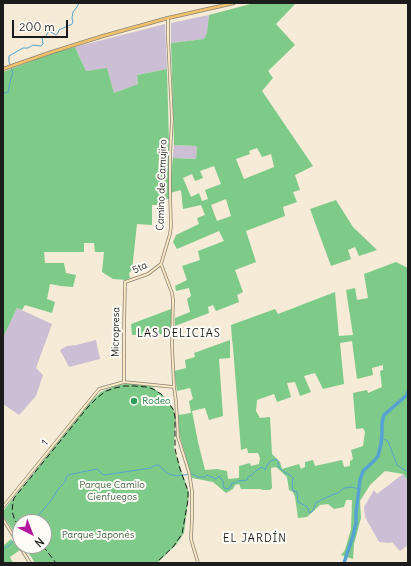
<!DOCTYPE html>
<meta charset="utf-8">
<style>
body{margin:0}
#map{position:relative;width:411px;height:566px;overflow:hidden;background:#f5ebd6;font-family:Delius,sans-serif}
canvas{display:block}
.frame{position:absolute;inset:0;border:4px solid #1c1c1c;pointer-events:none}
.north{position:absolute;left:12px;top:514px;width:40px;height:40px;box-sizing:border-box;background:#fdfcf7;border:1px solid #a3a29f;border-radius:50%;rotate:138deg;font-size:11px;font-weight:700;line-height:16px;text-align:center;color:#1c1c1c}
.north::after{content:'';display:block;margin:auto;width:14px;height:18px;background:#b5179e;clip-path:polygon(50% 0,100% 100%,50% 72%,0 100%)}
.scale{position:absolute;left:12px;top:20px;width:56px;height:18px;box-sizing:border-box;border:2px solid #1c1c1c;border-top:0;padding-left:5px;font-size:12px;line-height:14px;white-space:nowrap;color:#1c1c1c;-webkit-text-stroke:3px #fdfcf7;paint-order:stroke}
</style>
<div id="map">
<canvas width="411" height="566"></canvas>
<div class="frame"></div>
<div class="north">N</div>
<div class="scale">200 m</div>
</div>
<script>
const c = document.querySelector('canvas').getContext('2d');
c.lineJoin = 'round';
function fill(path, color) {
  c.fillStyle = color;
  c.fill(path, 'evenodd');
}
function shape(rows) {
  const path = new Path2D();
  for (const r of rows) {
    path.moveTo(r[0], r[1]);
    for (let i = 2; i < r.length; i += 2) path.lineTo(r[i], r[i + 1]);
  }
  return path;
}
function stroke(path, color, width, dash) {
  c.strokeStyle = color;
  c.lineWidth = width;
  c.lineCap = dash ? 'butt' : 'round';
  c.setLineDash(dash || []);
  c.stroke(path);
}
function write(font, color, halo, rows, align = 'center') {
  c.font = font + ' Delius,sans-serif';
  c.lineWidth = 4;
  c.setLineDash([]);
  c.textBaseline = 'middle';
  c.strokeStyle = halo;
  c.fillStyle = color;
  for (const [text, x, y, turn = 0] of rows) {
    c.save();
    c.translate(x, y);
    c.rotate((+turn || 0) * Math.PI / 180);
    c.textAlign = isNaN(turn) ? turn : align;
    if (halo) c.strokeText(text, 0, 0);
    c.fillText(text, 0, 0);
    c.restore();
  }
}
const industrial = shape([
 [209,15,207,34,204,39,171,43,171,23],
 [165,24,167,69,137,75,138,84,114,93,107,69,86,71,75,47],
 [174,145,197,146,196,159,173,158],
 [17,308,52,324,36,368,43,375,36,396,19,415,3,404,3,338],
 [96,340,100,359,69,367,60,350,67,346,76,345],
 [403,474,408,480,408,545,400,551,392,542,390,543,379,542,365,517,364,507,374,490,377,494]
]);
const green = shape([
 [254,3,296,3,276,24,295,45,268,71,273,78,262,91,313,166,295,175,300,190,293,192,297,202,283,207,285,216,246,231,256,262,235,270,243,292,237,295,239,302,216,311,213,305,208,307,209,313,175,326,175,318,190,312,187,299,191,296,189,288,176,291,175,286,187,280,182,266,200,260,198,251,224,241,219,231,177,249,173,242,176,235,199,224,197,218,205,215,201,205,183,209,181,190,170,193,174,143,171,43,204,39,207,33,209,15],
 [174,145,197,146,196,159,173,158],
 [257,148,262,157,271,154,274,167,244,179,236,159,250,154,249,151],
 [214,166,221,184,205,190,208,199,202,201,199,193,191,197,183,178,192,174,195,181,203,178,200,171],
 [226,199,231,216,217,221,211,205],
 [75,47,86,71,107,68,114,93,138,84,137,75,167,69,169,143,169,199,160,199,159,205,152,205,152,225,137,224,132,270,129,273,130,278,126,280,113,279,102,272,104,252,95,252,94,243,84,243,84,252,44,252,45,263,64,263,66,273,76,275,73,287,61,286,50,284,47,299,55,302,52,313,25,305,22,310,17,308,3,338,3,72,53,53],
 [336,200,353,227,377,250,359,256,355,247,348,250,351,259,331,266,310,209],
 [396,262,408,268,408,480,403,474,385,471,370,485,360,501,361,518,354,544,353,559,341,555,345,550,351,529,352,500,346,500,344,507,334,509,328,504,320,505,307,517,298,518,295,497,293,492,289,490,287,477,276,467,271,468,272,488,270,490,263,490,260,489,241,489,239,484,235,485,233,489,226,493,213,482,192,478,179,433,178,415,191,413,189,401,193,399,190,388,177,391,174,371,186,368,185,360,195,357,194,353,230,340,230,358,219,359,223,416,209,420,205,408,192,411,198,442,205,470,217,469,227,471,228,479,239,478,239,466,250,463,251,466,259,464,260,458,258,453,248,453,247,448,241,450,233,347,232,339,231,325,275,309,278,314,335,292,339,337,339,336,353,335,346,290,355,288,357,300,368,298,364,274],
 [352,341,357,379,373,375,372,368,383,365,383,370,380,371,382,387,368,393,367,390,353,393,356,429,363,428,365,432,363,446,351,450,353,459,350,461,350,466,344,467,342,460,315,466,313,460,305,462,305,467,301,469,299,464,282,469,280,462,272,454,270,417,260,418,256,411,257,400,274,394,277,402,291,397,287,383,295,382,300,396,311,392,304,376,315,373,323,389,344,384,340,343],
 [171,309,171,334,132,335,131,324],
 [125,384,135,384,151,386,167,399,173,408,175,415,174,449,189,493,184,533,176,545,157,563,50,563,49,562,47,563,35,563,24,546,44,546,44,522,20,522,20,540,3,516,3,511,90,402,101,392,115,386],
 [11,539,20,550,10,557,13,563,3,563,3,546]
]);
const stream = shape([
 [3,92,5,93,8,92,11,78,13,73,9,62,9,56,23,48,28,48,33,45,41,46,43,44,42,38,45,37,49,31,56,35,58,33,59,30,72,24,73,22,72,18,73,12,77,7,79,3],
 [382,438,388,441,397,465,408,472],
 [32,522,50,502,59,488,65,482,66,477,68,475,97,469,101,473,104,475,151,468,154,466,157,465,159,465,163,470,169,474,176,476,192,474,198,477,205,477,207,475,216,479,219,476,223,481,224,488,226,489,230,488,232,483,235,483,238,481,247,480,248,477,252,475,257,470,262,467,265,470,268,464,271,461,276,459,278,461,279,467,284,472,290,475,293,478,292,486,293,491,297,492,298,502,306,506,308,508,309,513,313,511,316,503,321,500,332,495,338,493,344,488,352,487,359,489],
 [3,549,9,546,13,541,20,533],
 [3,560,4,561,3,563]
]);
const river = shape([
 [344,563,353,536,356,523,356,513,360,480,363,471,374,461,378,456,381,444,382,433,382,423,384,415,407,395,408,392]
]);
const secondary = shape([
 [168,18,168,38,172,119,170,156,170,193,171,226,170,234,161,264,172,293,173,299,172,345,174,387,176,401,178,437,189,472,192,491,192,518,191,539,198,563],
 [124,382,124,330,125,282,148,274,161,264],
 [3,507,99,389,124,382,174,387],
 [3,519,30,563]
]);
const primary = shape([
 [3,69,52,52,103,36,168,18,234,3]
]);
const rail = shape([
 [20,525,15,521,12,511,13,502,14,498,88,407,97,398,106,391,115,388,124,386,135,386,146,387,153,389,161,394,166,400,173,409,175,417,175,449,180,469,188,491,188,500,182,534,173,547,156,563],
 [43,546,56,563]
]);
const markers = [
 [134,401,4,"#2e9e5b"]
];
const streetNames = [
 ["Camino de Camujiro",162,185,-88],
 ["5ta",140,268,-26],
 ["Micropresa",116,332,-89],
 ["1",45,443,-51]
];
const leisureNames = [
 ["Rodeo",142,401]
];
const parkNames = [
 ["Parque Camilo",112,485],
 ["Cienfuegos",112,497],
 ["Parque Japonés",98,535]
];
const neighbourhoodNames = [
 ["LAS DELICIAS",179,334],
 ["EL JARDÍN",255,539]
];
fill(industrial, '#ccbed4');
fill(green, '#7eca88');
stroke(stream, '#55a3ce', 1);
stroke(river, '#55a3ce', 3.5);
stroke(secondary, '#888479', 3.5);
stroke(primary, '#888479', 4);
stroke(secondary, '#fae7c3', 2);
stroke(primary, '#f2c26a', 2.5);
stroke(rail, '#1c1c1c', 1, [6, 3]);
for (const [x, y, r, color] of markers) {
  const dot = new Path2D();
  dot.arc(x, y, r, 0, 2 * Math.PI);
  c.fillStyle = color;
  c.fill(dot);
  stroke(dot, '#fdfcf7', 1.5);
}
write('10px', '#1c1c1c', '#fdfcf7', streetNames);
write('10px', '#27864d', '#fdfcf7', leisureNames, 'left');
write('10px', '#436247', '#fdfcf7', parkNames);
c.letterSpacing = '1px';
write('11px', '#1c1c1c', '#fdfcf7', neighbourhoodNames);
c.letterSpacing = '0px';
</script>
